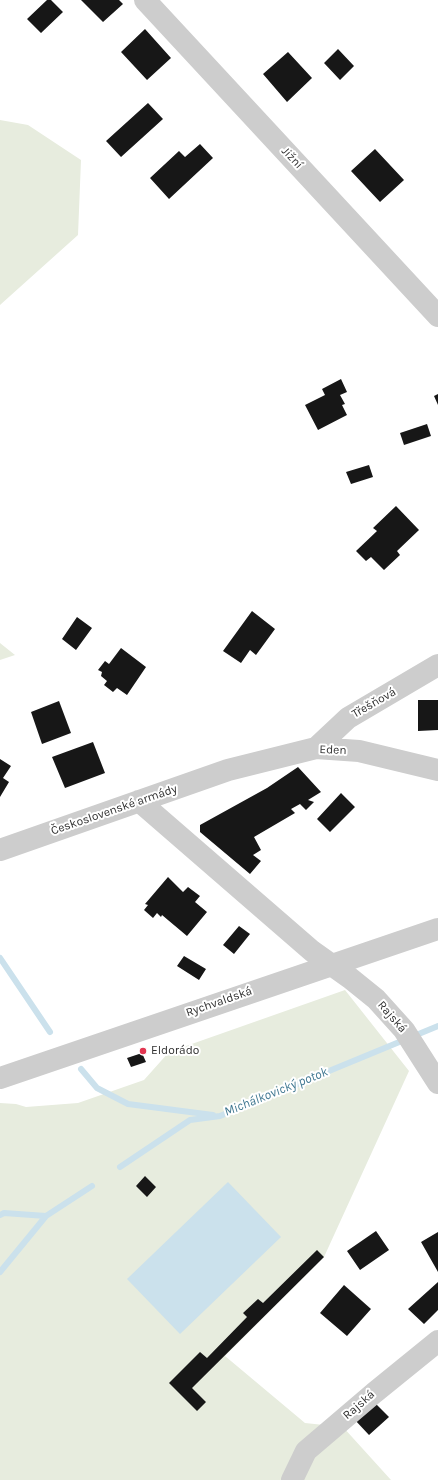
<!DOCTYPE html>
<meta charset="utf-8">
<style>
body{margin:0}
canvas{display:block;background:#fff}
</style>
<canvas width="438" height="1480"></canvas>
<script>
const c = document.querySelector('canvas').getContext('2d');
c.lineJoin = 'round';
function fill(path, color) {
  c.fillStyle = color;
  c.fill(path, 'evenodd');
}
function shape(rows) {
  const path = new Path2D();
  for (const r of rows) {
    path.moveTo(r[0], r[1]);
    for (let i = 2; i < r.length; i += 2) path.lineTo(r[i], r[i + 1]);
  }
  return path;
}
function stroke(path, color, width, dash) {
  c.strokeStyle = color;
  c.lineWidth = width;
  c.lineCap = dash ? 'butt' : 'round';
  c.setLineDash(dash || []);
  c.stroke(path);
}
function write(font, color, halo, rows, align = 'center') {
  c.font = font + ' Karla,sans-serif';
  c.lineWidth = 4;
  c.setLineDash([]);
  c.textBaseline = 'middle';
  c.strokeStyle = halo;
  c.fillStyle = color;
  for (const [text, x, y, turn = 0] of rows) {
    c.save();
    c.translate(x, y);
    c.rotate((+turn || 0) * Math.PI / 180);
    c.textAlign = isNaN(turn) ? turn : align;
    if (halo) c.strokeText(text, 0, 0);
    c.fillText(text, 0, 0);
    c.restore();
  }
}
const green = shape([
 [0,120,28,125,81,160,78,235,0,305],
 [0,643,15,655,0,660],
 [345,990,409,1071,324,1257,225,1356,305,1423,343,1427,391,1480,0,1480,0,1103,16,1104,26,1107,78,1103,144,1080,169,1052]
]);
const water = shape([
 [228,1182,281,1237,180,1334,127,1279]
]);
const stream = shape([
 [0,958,50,1032],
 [81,1069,97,1088,128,1104,213,1115],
 [120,1167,190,1120,220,1116,438,1026],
 [0,1215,4,1213,46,1216],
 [0,1272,46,1216,92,1186]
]);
const building = shape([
 [47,0,51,0,63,12,41,33,27,19],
 [81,0,119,0,123,4,103,22],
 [145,29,171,58,147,80,121,52],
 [338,49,354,66,340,80,324,63],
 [288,52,312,78,287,102,263,74],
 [148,103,163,119,121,157,106,141],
 [200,144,213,158,169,199,150,178,179,151,185,157],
 [375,149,404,180,380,202,351,171],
 [341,379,347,392,340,395,345,404,342,405,347,415,318,430,305,405,325,395,322,389],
 [438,394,438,405,434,396],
 [427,424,431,436,404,445,400,433],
 [369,465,373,477,351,484,346,472],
 [396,506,419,530,397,551,400,555,384,570,371,557,366,561,356,551,377,531,373,528],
 [252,611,275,629,256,655,250,650,241,663,223,651],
 [77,617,92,628,76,650,62,639],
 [121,648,146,667,127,695,117,688,113,692,104,685,107,681,101,676,102,672,98,670,105,661,109,664],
 [418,700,438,700,438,730,418,731],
 [59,701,71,733,42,744,31,712],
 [93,742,105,773,65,788,52,757],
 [0,759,11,766,3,778,9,782,0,797],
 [298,767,321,792,308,800,314,802,306,810,300,804,291,809,295,813,254,837,261,850,253,855,261,861,250,874,200,832,200,825,267,788],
 [341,793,355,807,330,832,317,819],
 [168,877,183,892,188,887,200,896,195,902,207,912,187,936,162,915,161,917,157,913,153,918,144,910,148,905,145,904],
 [239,926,250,934,234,954,223,945],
 [184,956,206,969,199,980,177,966],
 [142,1053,146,1062,131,1067,127,1058],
 [145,1176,156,1187,147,1197,136,1186],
 [376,1231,389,1250,360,1270,347,1251],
 [438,1232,438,1272,421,1242],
 [317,1250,324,1257,192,1388,206,1402,197,1411,169,1383,200,1352,207,1358,247,1317,243,1313,258,1299,263,1303],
 [438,1282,438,1310,424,1324,408,1309],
 [344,1285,371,1309,347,1336,320,1313],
 [373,1401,389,1417,369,1435,354,1419]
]);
const minor = shape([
 [145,0,438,316],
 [316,748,348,718,438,665],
 [139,801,312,951,350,978,376,999,404,1030,438,1083],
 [0,850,228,770,316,748,359,751,438,770],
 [0,1078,438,929],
 [292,1480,306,1451,374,1393,438,1341]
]);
const markers = [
 [143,1051,4,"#e23651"]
];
const streetNames = [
 ["Jižní",292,158,47],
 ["Třešňová",374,703,-30],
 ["Eden",333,750,2],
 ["Československé armády",114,810,-19],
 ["Rychvaldská",219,1002,-19],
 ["Rajská",392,1017,49],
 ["Rajská",359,1405,-41]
];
const poiNames = [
 ["Eldorádo",151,1051]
];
const waterNames = [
 ["Michálkovický potok",276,1092,-22]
];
fill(green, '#e7ecde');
fill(water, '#cbe1ec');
stroke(stream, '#cbe1ec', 6);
fill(building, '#171717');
stroke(minor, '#cdcdcd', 22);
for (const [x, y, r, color] of markers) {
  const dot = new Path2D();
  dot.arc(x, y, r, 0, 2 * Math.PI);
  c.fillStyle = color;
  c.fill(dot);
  stroke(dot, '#fff', 1.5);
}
write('12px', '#303030', '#fff', streetNames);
write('12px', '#303030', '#fff', poiNames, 'left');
write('italic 13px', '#3f7791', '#fff', waterNames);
</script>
